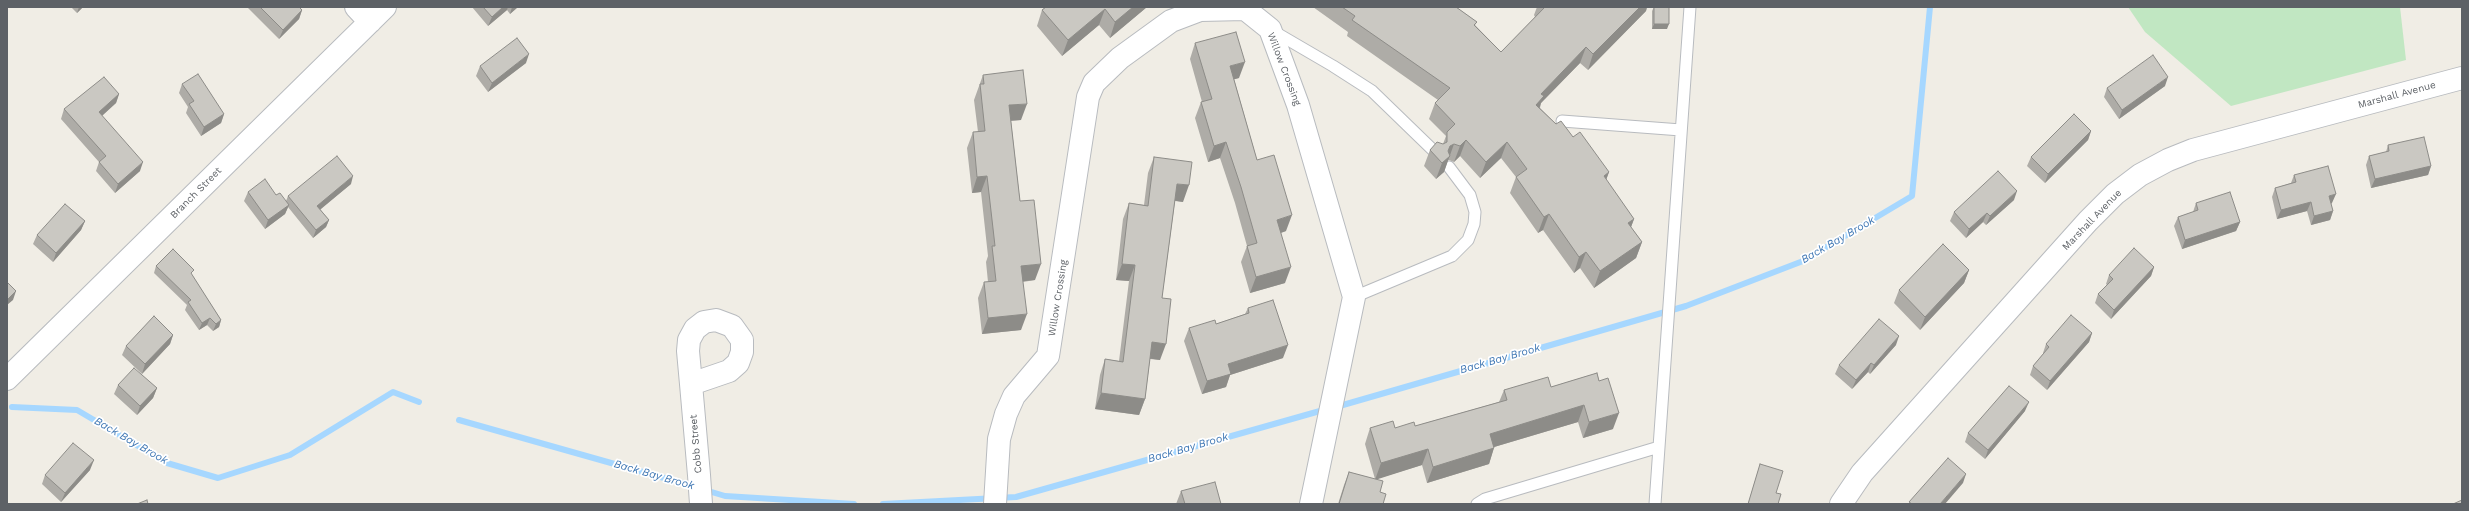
<!DOCTYPE html>
<style>
body{margin:0}
#map{position:relative;width:2469px;height:511px;overflow:hidden;background:#f0ede5;font-family:"Work Sans",sans-serif}
canvas{display:block}
.frame{position:absolute;inset:0;border:8px solid #5d6166;pointer-events:none}
</style>
<div id="map">
<canvas width="2469" height="511"></canvas>
<div class="frame"></div>
</div>
<script>
const c = document.querySelector('canvas').getContext('2d');
c.lineJoin = 'round';
function fill(path, color) {
  c.fillStyle = color;
  c.fill(path, 'evenodd');
}
function shape(rows) {
  const path = new Path2D();
  for (const r of rows) {
    path.moveTo(r[0], r[1]);
    for (let i = 2; i < r.length; i += 2) path.lineTo(r[i], r[i + 1]);
  }
  return path;
}
function stroke(path, color, width, dash) {
  c.strokeStyle = color;
  c.lineWidth = width;
  c.lineCap = dash ? 'butt' : 'round';
  c.setLineDash(dash || []);
  c.stroke(path);
}
function write(font, color, halo, rows, align = 'center') {
  c.font = font + ' "Work Sans",sans-serif';
  c.lineWidth = 3.5;
  c.setLineDash([]);
  c.textBaseline = 'middle';
  c.strokeStyle = halo;
  c.fillStyle = color;
  for (const [text, x, y, turn = 0] of rows) {
    c.save();
    c.translate(x, y);
    c.rotate((+turn || 0) * Math.PI / 180);
    c.textAlign = isNaN(turn) ? turn : align;
    if (halo) c.strokeText(text, 0, 0);
    c.fillText(text, 0, 0);
    c.restore();
  }
}
const green = shape([
 [2128,7,2400,7,2406,60,2231,106,2145,32]
]);
const stream = shape([
 [12,407,77,410,167,463,218,478,290,455,393,392,419,402],
 [1336,407,1686,306,1803,261,1912,196,1930,7],
 [459,420,696,487],
 [705,490,725,496,854,504],
 [883,504,1016,497,1327,409]
]);
const service = shape([
 [1273,31,1333,66,1372,91,1436,153],
 [1562,121,1681,130],
 [1354,297,1452,256,1468,240,1474,224,1475,212,1470,195,1449,167],
 [1477,504,1485,499,1659,447],
 [1655,504,1690,7]
]);
const minor = shape([
 [356,7,370,22],
 [7,379,385,7],
 [691,384,729,371,738,363,742,352,742,340,732,326,716,320,704,322,695,329,689,340,688,351,691,384,699,475,701,504],
 [995,504,999,439,1006,414,1014,396,1048,356,1088,97,1094,83,1120,58,1171,21,1200,10,1245,9,1270,29,1298,105,1354,297,1311,504],
 [1841,504,1862,473,2088,221,2115,194,2140,175,2168,160,2193,150,2462,78]
]);
const wall = shape([
 [71,7,83,7,77,13],
 [247,7,299,7,302,10,299,19,279,39],
 [472,7,518,7,510,14,507,10,488,26],
 [1046,7,1147,7,1110,38,1099,25,1062,56,1037,26,1042,10],
 [1313,7,1456,7,1477,22,1475,25,1501,52,1535,17,1534,15,1537,7,1647,7,1646,11,1588,70,1580,63,1541,103,1540,108,1556,124,1573,137,1609,172,1606,180,1634,219,1631,227,1642,242,1636,258,1594,288,1580,268,1574,273,1543,230,1538,233,1510,193,1516,177,1501,158,1480,178,1460,156,1454,162,1449,160,1448,160,1444,172,1436,179,1424,166,1430,150,1443,144,1446,136,1429,119,1435,103,1438,100,1347,36,1348,32],
 [1654,7,1667,29,1652,29,1652,11],
 [1195,43,1239,78,1234,79,1257,160,1286,231,1281,233,1285,283,1250,293,1241,262,1247,246,1235,203,1220,158,1208,162,1195,118,1201,102,1202,102,1190,59],
 [526,63,488,92,476,76,480,66],
 [983,75,1021,120,1011,121,1020,201,1035,280,1023,282,1021,330,982,334,978,298,984,282,988,282,986,262,988,256,981,192,972,193,967,148,973,132,978,132,974,100],
 [182,84,224,114,221,123,201,136,186,113,188,107,179,93],
 [2165,86,2119,119,2104,97,2107,88],
 [119,94,116,103,102,116,140,171,115,193,96,171,99,162,61,119,64,109],
 [2091,131,2088,140,2045,183,2027,166,2031,157],
 [2388,145,2431,166,2428,175,2371,188,2366,165,2369,156,2386,152],
 [1154,157,1183,202,1175,201,1162,298,1160,360,1150,359,1145,399,1139,415,1095,409,1100,375,1105,359,1119,361,1129,281,1116,280,1123,219,1129,203,1144,205,1148,173],
 [2294,175,2332,203,2331,204,2333,211,2330,220,2311,225,2307,211,2277,219,2272,197,2275,188,2291,183],
 [351,184,320,209,329,220,326,227,313,238,288,207,285,214,265,229,244,201,248,192,276,195,286,201,288,196],
 [2014,200,1986,225,1983,222,1966,238,1950,221,1954,212],
 [2196,203,2240,222,2236,231,2182,249,2174,226,2178,217,2193,212],
 [85,221,81,230,53,262,33,244,37,235],
 [156,266,192,275,221,320,219,327,213,331,207,325,199,330,185,310,187,305,154,273],
 [2154,267,2151,276,2111,319,2095,303,2098,294,2107,285,2106,284,2109,275],
 [1969,270,1964,283,1920,330,1894,303,1899,290],
 [1248,308,1283,358,1230,375,1226,387,1202,394,1184,341,1189,328,1216,324,1245,314],
 [2092,333,2089,342,2047,390,2030,375,2033,366,2043,354,2043,353,2046,344],
 [173,335,170,344,142,374,122,355,126,346],
 [1896,345,1870,374,1868,372,1852,389,1835,374,1839,365],
 [1597,373,1613,429,1583,438,1578,422,1494,447,1489,464,1427,483,1422,465,1376,479,1383,504,1338,504,1344,485,1349,472,1375,479,1365,444,1370,428,1395,428,1415,426,1499,402,1504,390,1551,387],
 [118,385,157,388,153,398,137,415,114,394],
 [2025,411,1985,459,1965,442,1968,433],
 [1760,464,1776,493,1778,504,1748,504],
 [90,470,61,502,42,484,45,475],
 [1181,491,1221,504,1176,504]
]);
const shadedWall = shape([
 [79,7,83,7,77,13],
 [503,7,508,7,507,10,488,26,492,17],
 [512,7,518,7,510,14],
 [1133,7,1147,7,1110,38,1115,22],
 [1640,7,1647,7,1646,11,1588,70,1593,54],
 [1105,9,1099,25,1062,56,1068,40],
 [302,10,299,19,279,39,283,30],
 [1654,24,1669,24,1667,29,1652,29],
 [1586,47,1580,63,1541,103,1538,112,1536,105,1541,94],
 [529,54,526,63,488,92,492,83],
 [1245,62,1239,78,1224,82,1230,66],
 [2168,77,2165,86,2119,119,2122,110],
 [119,94,116,103,95,122,99,112],
 [1027,104,1021,120,1004,121,1009,105],
 [224,114,221,123,201,136,204,127],
 [2091,131,2088,140,2045,183,2048,174],
 [1466,140,1460,156,1454,162,1460,146],
 [1226,142,1220,158,1208,162,1214,146],
 [1507,142,1501,158,1480,178,1486,162],
 [1454,144,1444,172,1436,179,1442,163,1450,146],
 [143,162,140,171,115,193,118,184],
 [2431,166,2428,175,2371,188,2375,179],
 [1609,172,1603,188,1604,176],
 [353,176,351,184,315,214,317,206],
 [987,176,981,192,972,193,977,177],
 [1177,184,1189,185,1183,202,1171,200],
 [2017,191,2014,200,1986,225,1990,216],
 [2336,194,2332,203,2326,205,2329,196],
 [2311,202,2307,211,2277,219,2281,210],
 [289,205,285,214,265,229,268,220],
 [2333,211,2330,220,2311,225,2314,216],
 [1987,213,1983,222,1966,238,1969,229],
 [1549,214,1543,230,1538,233,1544,217],
 [1292,215,1286,231,1271,236,1277,220],
 [1634,219,1628,235,1628,223],
 [329,220,326,227,313,238,316,230],
 [85,221,81,230,53,262,56,253],
 [2240,222,2236,231,2182,249,2185,240],
 [1642,242,1636,258,1594,288,1600,271],
 [1586,252,1580,268,1574,273,1579,257],
 [1041,264,1035,280,1016,282,1021,266],
 [1122,264,1135,265,1129,281,1116,280],
 [1291,267,1285,283,1250,293,1256,277],
 [2154,267,2151,276,2111,319,2114,310],
 [1969,270,1964,283,1920,330,1925,317],
 [16,291,13,300,7,305,7,300],
 [1027,314,1021,330,982,334,988,318],
 [210,318,207,325,199,330,202,323],
 [221,320,219,327,213,331,216,324],
 [2092,333,2089,342,2047,390,2050,381],
 [173,335,170,344,142,374,145,364],
 [1899,336,1896,345,1870,374,1874,365],
 [1152,342,1166,344,1160,360,1146,358],
 [1288,345,1283,358,1230,375,1226,387,1202,394,1207,381,1228,364],
 [1871,363,1868,372,1852,389,1856,380],
 [157,388,153,398,137,415,140,406],
 [1101,393,1145,399,1139,415,1095,409],
 [2029,402,2025,411,1985,459,1988,450],
 [1584,405,1578,422,1484,450,1490,434],
 [1619,413,1613,429,1583,438,1589,422],
 [1494,448,1489,464,1427,483,1433,467],
 [1428,449,1422,465,1375,480,1381,463],
 [94,460,90,470,61,502,65,493],
 [1966,474,1963,483,1945,504,1940,504]
]);
const building = shape([
 [260,7,299,7,302,10,283,30,260,7],
 [483,7,503,7,492,17,483,7],
 [1046,7,1133,7,1115,22,1105,9,1068,40,1042,10,1046,7],
 [1342,7,1456,7,1477,22,1474,25,1501,52,1545,7,1640,7,1593,54,1586,47,1541,94,1544,96,1536,105,1556,124,1561,121,1573,137,1580,132,1609,172,1604,176,1634,219,1628,223,1642,242,1600,271,1586,252,1579,257,1549,214,1544,217,1516,177,1527,169,1507,142,1486,162,1466,140,1460,146,1454,144,1450,146,1448,151,1450,156,1442,163,1430,150,1437,142,1443,144,1447,142,1447,132,1455,124,1435,103,1450,88,1352,20,1355,16,1342,7],
 [1654,7,1669,7,1669,24,1654,24,1654,7],
 [1236,32,1245,62,1230,66,1257,160,1274,155,1292,215,1277,220,1291,267,1256,277,1247,246,1257,243,1241,187,1226,142,1214,146,1201,102,1212,99,1195,43,1236,32],
 [517,38,529,54,492,83,480,66,517,38],
 [2153,55,2168,77,2122,110,2107,88,2153,55],
 [1023,70,1027,104,1009,105,1020,201,1034,200,1041,264,1021,266,1027,314,988,318,984,282,996,281,992,246,995,246,987,176,977,177,973,132,985,131,980,84,984,84,983,75,1023,70],
 [198,74,224,114,204,127,189,104,194,101,182,84,198,74],
 [104,77,119,94,99,112,143,162,118,184,99,162,106,156,64,109,104,77],
 [2074,114,2091,131,2048,174,2031,157,2074,114],
 [2424,137,2431,166,2375,179,2369,156,2389,151,2388,145,2424,137],
 [337,156,353,176,317,206,329,220,316,230,288,196,337,156],
 [1154,157,1192,162,1189,185,1177,184,1162,298,1171,299,1166,344,1152,342,1145,399,1101,393,1105,359,1123,362,1135,265,1122,264,1129,203,1148,206,1154,157],
 [2328,166,2336,194,2329,196,2333,211,2314,216,2311,202,2281,210,2275,188,2296,182,2294,175,2328,166],
 [1998,171,2017,191,1990,216,1987,213,1969,229,1954,212,1998,171],
 [265,179,276,195,280,193,289,205,268,220,248,192,265,179],
 [2230,192,2240,222,2185,240,2178,217,2198,210,2196,203,2230,192],
 [65,204,85,221,56,253,37,235,65,204],
 [1943,244,1969,270,1925,317,1899,290,1943,244],
 [2134,248,2154,267,2114,310,2098,294,2113,279,2109,275,2134,248],
 [173,249,194,270,191,273,221,320,216,324,210,318,202,323,188,302,191,300,156,266,173,249],
 [7,282,16,291,7,300,7,282],
 [1273,300,1288,345,1228,364,1231,374,1207,381,1189,328,1215,320,1216,324,1249,313,1248,308,1273,300],
 [2071,315,2092,333,2050,381,2033,366,2049,347,2046,344,2071,315],
 [154,316,173,335,145,364,126,346,154,316],
 [1879,319,1899,336,1874,365,1871,363,1856,380,1839,365,1879,319],
 [134,368,157,388,140,406,118,385,134,368],
 [1597,373,1599,381,1608,378,1619,413,1589,422,1584,405,1490,434,1494,448,1433,467,1428,449,1381,463,1370,428,1393,421,1395,428,1414,422,1415,426,1507,400,1504,390,1548,377,1551,387,1597,373],
 [2009,386,2029,402,1988,450,1968,433,2009,386],
 [73,443,94,460,65,493,45,475,73,443],
 [1948,458,1966,474,1940,504,1912,504,1909,502,1948,458],
 [1760,464,1783,471,1776,493,1781,494,1778,504,1748,504,1760,464],
 [1349,472,1383,481,1380,492,1386,494,1383,504,1339,504,1349,472],
 [1215,482,1221,504,1184,504,1185,504,1181,491,1215,482],
 [147,500,148,504,137,504,147,500],
 [2462,500,2462,504,2453,504,2462,500]
]);
const streetNames = [
 ["Willow Crossing",1284,69,69],
 ["Marshall Avenue",2397,95,-15],
 ["Branch Street",196,193,-45],
 ["Marshall Avenue",2092,220,-46],
 ["Willow Crossing",1058,298,-81],
 ["Cobb Street",696,444,-95]
];
const waterNames = [
 ["Back Bay Brook",1838,240,-30],
 ["Back Bay Brook",1500,359,-16],
 ["Back Bay Brook",131,441,30],
 ["Back Bay Brook",1188,448,-16],
 ["Back Bay Brook",654,475,16]
];
fill(green, '#c1e7c2');
stroke(stream, '#a6d7ff', 6);
stroke(service, '#b8bbbf', 13);
stroke(minor, '#b8bbbf', 24);
stroke(service, '#fff', 11);
stroke(minor, '#fff', 22);
fill(wall, '#aeaca7');
fill(shadedWall, '#8d8c88');
fill(building, '#cac8c2');
stroke(building, '#8d8c88', 1);
write('10px', '#5d6166', '#fff', streetNames);
write('italic 11px', '#3f77b4', '#fff', waterNames);
</script>
